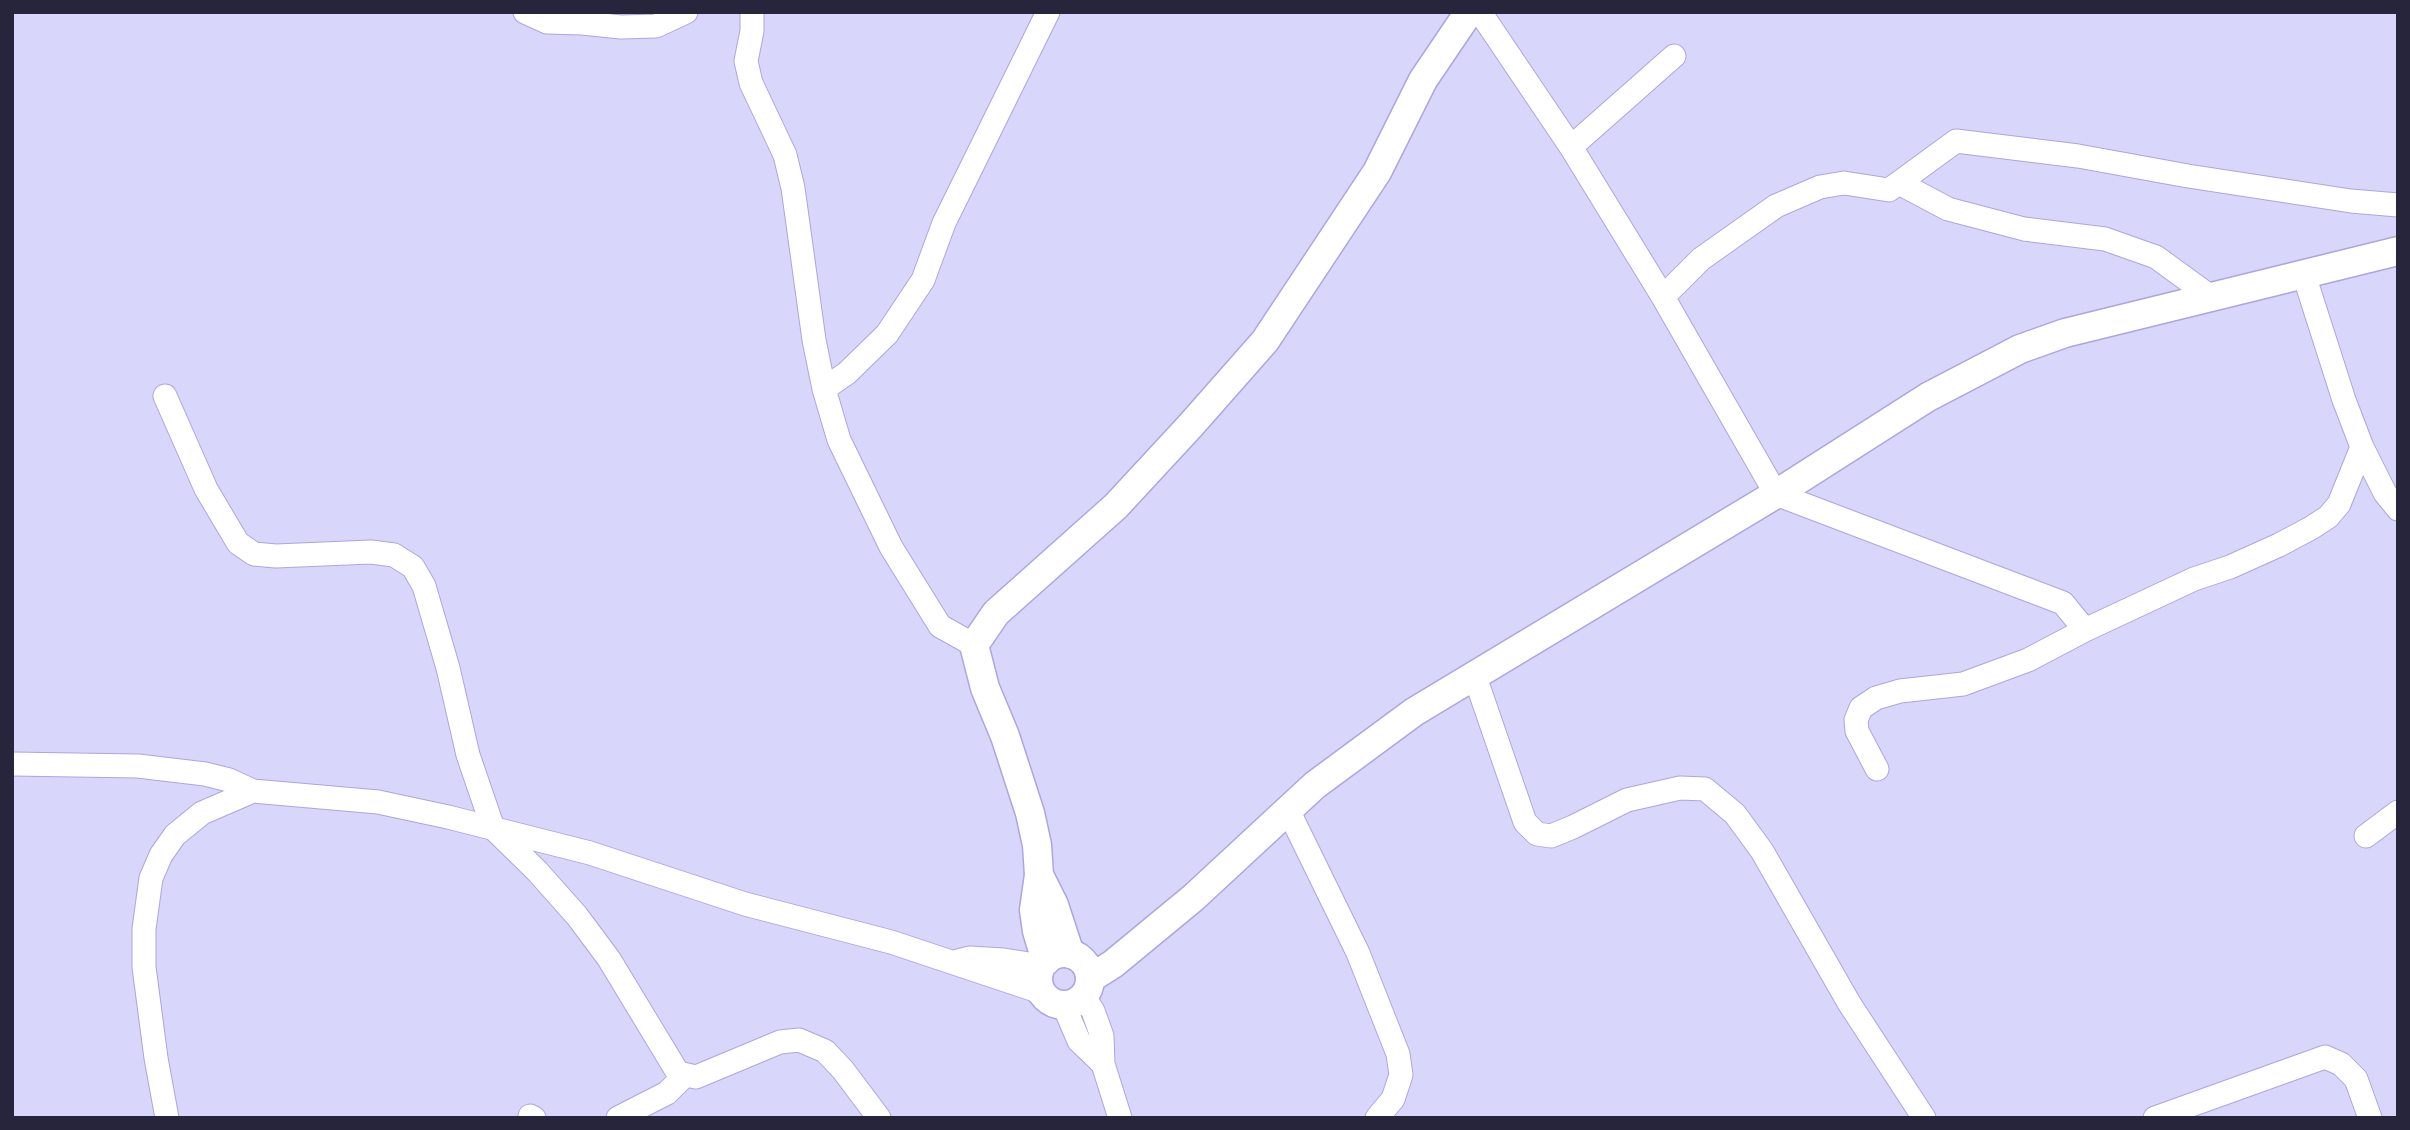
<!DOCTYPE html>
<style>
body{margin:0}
#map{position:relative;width:2410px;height:1130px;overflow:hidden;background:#d9d6fc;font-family:Signika,sans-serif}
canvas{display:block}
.frame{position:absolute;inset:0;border:14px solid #27253c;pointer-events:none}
</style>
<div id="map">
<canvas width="2410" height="1130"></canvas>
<div class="frame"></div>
</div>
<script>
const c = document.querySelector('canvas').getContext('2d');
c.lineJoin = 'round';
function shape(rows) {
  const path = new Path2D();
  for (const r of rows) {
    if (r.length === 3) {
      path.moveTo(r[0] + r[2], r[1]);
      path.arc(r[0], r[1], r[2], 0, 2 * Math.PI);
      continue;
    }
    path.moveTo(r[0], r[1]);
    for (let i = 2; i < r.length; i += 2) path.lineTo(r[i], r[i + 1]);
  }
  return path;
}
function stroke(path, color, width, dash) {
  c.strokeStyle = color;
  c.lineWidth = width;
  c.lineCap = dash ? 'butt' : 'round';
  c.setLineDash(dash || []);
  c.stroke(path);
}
const minor = shape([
 [525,12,547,22,582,23,621,27,656,26,686,12],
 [752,12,752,31,746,61,751,83,785,155,793,188,814,340,824,389,839,440,891,547,940,626,974,645],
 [1480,12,1571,147,1663,297,1776,494,2063,603,2085,630,2028,660,1963,684,1900,691,1876,698,1861,708,1856,720,1857,731,1877,769],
 [1571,147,1674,56],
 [1899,183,1948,209,2024,229,2105,239,2156,257,2211,297],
 [2304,275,2344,400,2362,447,2385,493,2398,509],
 [1663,297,1701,259,1776,206,1820,187,1844,183,1889,190,1956,141,2078,156,2188,176,2351,201,2398,205],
 [824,389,847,373,887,334,923,280,944,223,1048,12],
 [165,396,206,489,238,543,254,554,276,556,371,552,394,555,413,567,424,586,448,668,468,755,493,828,537,871,577,916,609,959,678,1073,696,1077,780,1042,799,1040,825,1051,843,1070,879,1118],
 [2085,630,2194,579,2230,567,2279,545,2311,528,2328,517,2339,504,2362,447],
 [1474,674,1525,822,1537,834,1551,836,1573,827,1627,800,1680,788,1705,789,1735,814,1762,851,1849,1003,1924,1118],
 [12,764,138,766,205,774,229,780,253,791,378,802,448,817,590,853,745,904,891,942,1041,992],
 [1288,810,1358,953,1398,1054,1401,1075,1393,1099,1377,1118],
 [2366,836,2398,812],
 [958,961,970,958,1004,960,1042,966],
 [1084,997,1093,1011,1102,1036,1103,1064,1120,1118],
 [1064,1006,1079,1041,1103,1064],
 [530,1116,534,1118],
 [167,1118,156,1058,144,967,144,929,151,878,161,855,175,835,202,813,253,791],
 [618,1118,667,1093,685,1075],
 [2155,1118,2325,1057,2341,1064,2356,1079,2370,1118]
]);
const tertiary = shape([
 [1039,875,1054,905,1070,954],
 [1064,979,26],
 [1046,961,1037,931,1034,910,1039,875,1037,845,1030,813,1005,736,985,688,974,645,996,613,1116,506,1191,425,1265,341,1377,172,1423,80,1469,12],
 [1091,978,1113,964,1193,898,1315,785,1414,712,1776,494,1928,397,2020,349,2065,333,2398,251]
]);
stroke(minor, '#aba5e2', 25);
stroke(tertiary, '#aba5e2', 31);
stroke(minor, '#fff', 23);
stroke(tertiary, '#fff', 28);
</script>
